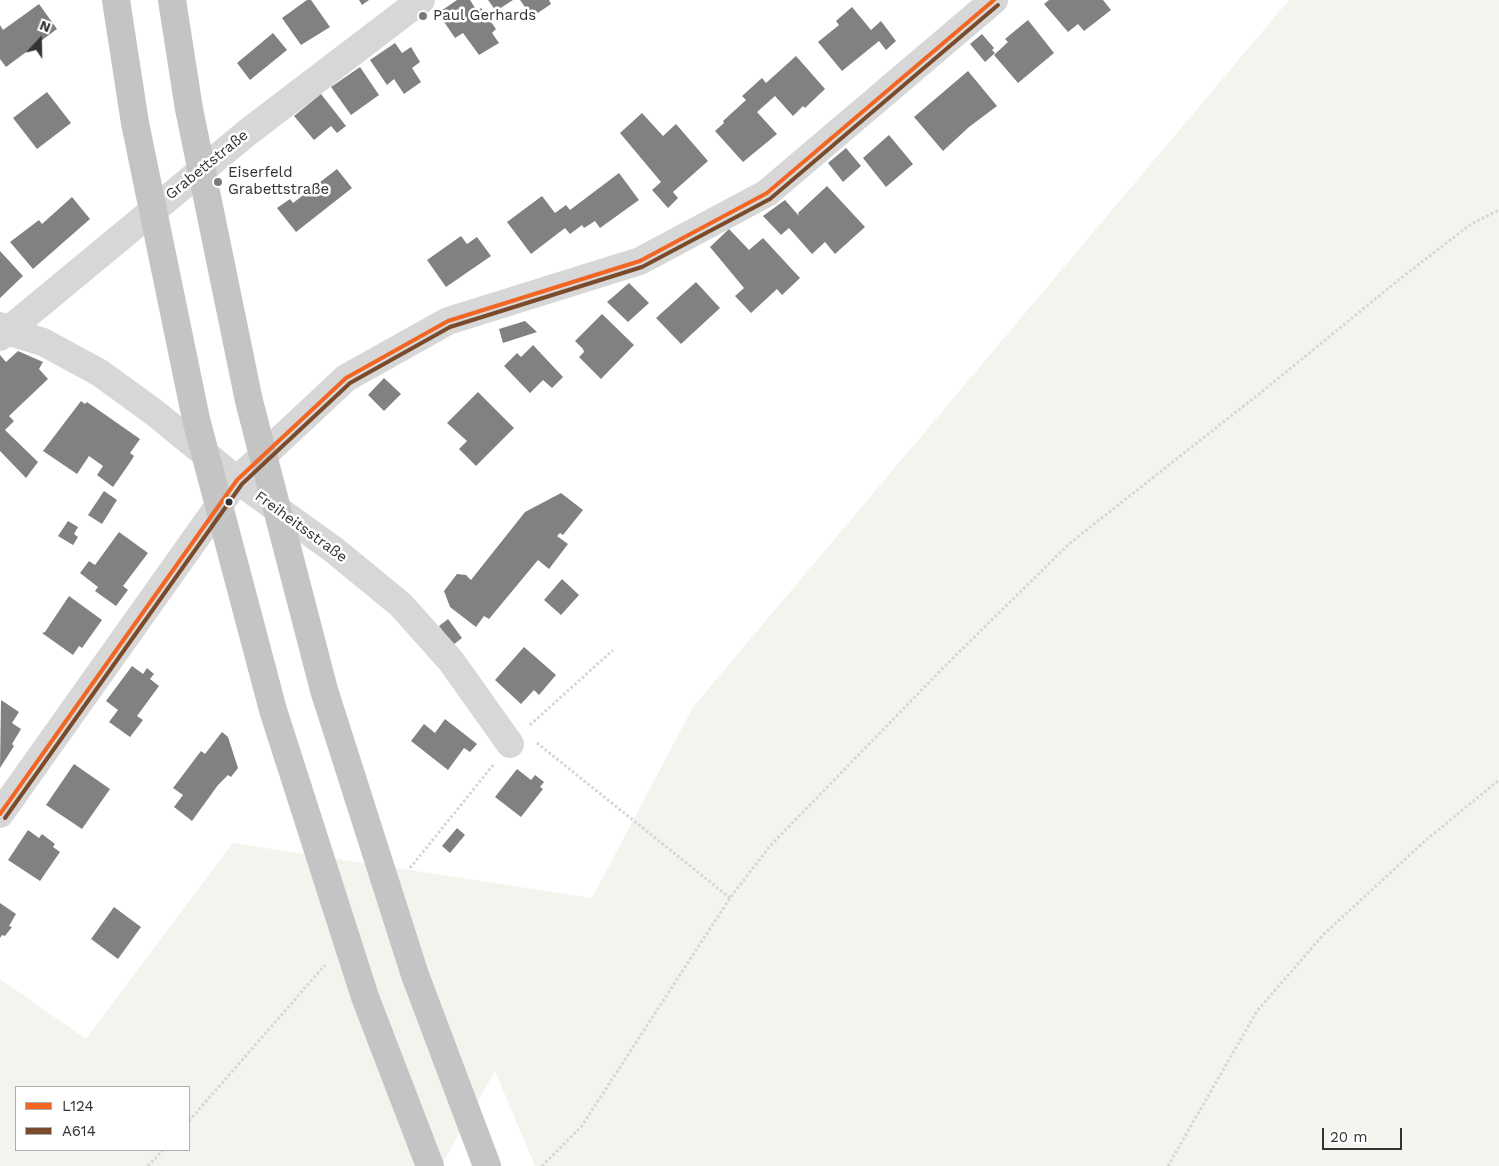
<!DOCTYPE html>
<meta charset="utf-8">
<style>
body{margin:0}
#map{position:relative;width:1499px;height:1166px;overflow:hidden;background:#fff;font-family:"Work Sans",sans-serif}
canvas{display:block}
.legend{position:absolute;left:15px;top:1086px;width:175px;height:65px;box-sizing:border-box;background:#fff;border:1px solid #adadad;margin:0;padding:6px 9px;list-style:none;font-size:15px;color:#333}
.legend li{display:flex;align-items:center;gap:10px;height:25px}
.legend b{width:25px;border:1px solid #adadad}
.north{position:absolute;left:15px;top:15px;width:50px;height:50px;-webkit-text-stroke:4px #fff;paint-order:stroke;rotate:21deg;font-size:14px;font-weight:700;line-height:20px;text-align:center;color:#333}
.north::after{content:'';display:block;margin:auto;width:18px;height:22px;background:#333;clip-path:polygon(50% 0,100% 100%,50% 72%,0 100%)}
.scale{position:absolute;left:1322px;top:1128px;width:80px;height:22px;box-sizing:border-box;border:2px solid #333;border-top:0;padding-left:6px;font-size:15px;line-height:18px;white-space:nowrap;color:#333;-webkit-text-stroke:4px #fff;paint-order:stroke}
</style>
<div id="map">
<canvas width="1499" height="1166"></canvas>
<ul class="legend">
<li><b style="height:6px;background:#f26522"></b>L124</li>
<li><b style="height:6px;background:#7a4b2a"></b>A614</li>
</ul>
<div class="north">N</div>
<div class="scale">20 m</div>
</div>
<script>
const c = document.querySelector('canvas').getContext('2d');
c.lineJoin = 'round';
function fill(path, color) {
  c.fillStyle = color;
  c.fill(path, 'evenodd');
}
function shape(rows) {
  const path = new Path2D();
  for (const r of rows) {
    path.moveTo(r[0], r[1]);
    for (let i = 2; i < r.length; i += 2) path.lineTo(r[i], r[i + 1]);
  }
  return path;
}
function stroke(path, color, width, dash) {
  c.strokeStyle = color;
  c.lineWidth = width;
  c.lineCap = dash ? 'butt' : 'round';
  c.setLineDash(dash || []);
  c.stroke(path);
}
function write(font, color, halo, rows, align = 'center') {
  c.font = font + ' "Work Sans",sans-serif';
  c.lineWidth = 5;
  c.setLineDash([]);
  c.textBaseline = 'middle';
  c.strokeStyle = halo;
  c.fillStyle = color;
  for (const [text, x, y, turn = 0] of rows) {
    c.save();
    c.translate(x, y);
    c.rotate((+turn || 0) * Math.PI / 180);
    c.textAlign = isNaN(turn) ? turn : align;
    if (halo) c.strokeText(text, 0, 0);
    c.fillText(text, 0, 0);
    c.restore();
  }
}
const green = shape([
 [1289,0,1499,0,1499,1166,535,1166,495,1071,441,1166,0,1166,0,979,86,1039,233,843,592,898,693,707],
 [16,1087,189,1087,189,1150,16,1150]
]);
const building = shape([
 [307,0,311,0,330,27,301,45,282,18],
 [359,0,369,0,362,5],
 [457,0,470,0,477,11,481,8,496,29,492,33,499,43,479,55,463,33,455,38,438,13],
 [488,0,513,0,496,11],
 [520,0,549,0,551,4,532,17],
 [1049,0,1103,0,1111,10,1084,31,1078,24,1068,32,1044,4],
 [39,4,57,29,6,67,0,59,0,25,3,30],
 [852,7,871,30,881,21,896,41,886,50,879,41,842,71,818,42,839,25,836,21],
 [1028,20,1054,53,1018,83,994,55,1008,42,1005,39],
 [273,33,287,50,250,80,237,63],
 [982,34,994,48,992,50,995,53,985,62,970,44],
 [395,43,402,53,411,47,420,62,412,68,421,82,404,94,394,79,387,85,370,60],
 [796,56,825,89,805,108,803,106,793,116,775,96,757,112,777,134,743,162,715,131,724,123,723,121,746,100,742,96,762,78,766,83],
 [360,67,379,95,351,115,331,87],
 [968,71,997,106,969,127,943,151,914,117],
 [47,92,71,123,37,149,13,118],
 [321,94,346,126,337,133,331,126,314,140,294,116],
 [642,113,663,136,676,124,708,161,673,192,678,198,668,208,652,190,661,182,620,133],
 [889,135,913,164,886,187,863,158],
 [846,148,861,166,843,182,828,163],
 [337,169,352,188,296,232,277,208,290,199,293,203],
 [619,173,639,200,600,228,595,221,584,228,582,225,570,234,565,228,531,254,507,222,542,196,555,213,566,205,570,210],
 [827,186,865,227,835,254,825,242,812,254,789,228,781,235,763,216,785,200,799,216,798,213],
 [72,197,90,219,33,269,10,242,39,220,42,224],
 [729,229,749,250,763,238,800,278,782,295,777,289,751,313,735,296,744,288,710,247],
 [461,236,467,244,477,237,491,256,446,287,427,260],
 [0,251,23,276,0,298],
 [696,282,720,308,681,344,656,318],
 [629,283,649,303,628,322,607,302],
 [602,314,634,345,601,379,579,357,584,352,583,349,575,341],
 [525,321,537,332,503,343,499,329],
 [533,345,563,377,552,388,543,380,530,393,504,366,517,353,521,357],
 [18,351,43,362,39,369,48,379,9,416,14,421,5,430,38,462,26,478,0,451,0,355,6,362],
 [384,378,401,394,384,411,368,395],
 [478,392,514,428,476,466,459,449,467,441,447,423],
 [81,401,85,404,87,402,140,439,130,453,134,456,131,461,113,487,97,475,103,466,89,456,77,474,43,451],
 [104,491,117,500,102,524,88,515],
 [561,493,583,510,563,535,560,533,557,536,568,544,549,569,538,560,489,619,484,616,476,627,450,607,444,591,457,574,466,575,471,580,525,512],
 [68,521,78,527,74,534,78,537,73,545,58,536],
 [119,532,148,553,123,586,128,590,116,606,95,591,98,587,80,573,89,561,95,565],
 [562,579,579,595,561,615,544,600],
 [69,596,102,620,82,648,79,646,73,655,42,633,45,632],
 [448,619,462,638,453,645,439,626],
 [524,647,556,675,539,695,534,690,521,704,495,680],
 [132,666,143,674,147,668,154,674,150,679,159,686,137,716,143,720,130,737,109,722,118,710,106,701],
 [1,700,19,712,12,723,21,729,12,744,14,746,0,768],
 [445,719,477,744,470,752,464,748,448,770,411,741,424,724,435,733],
 [222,732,228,737,238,768,231,777,228,775,218,785,192,821,174,807,183,795,173,788,201,751,205,754],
 [74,764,110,789,82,829,46,805],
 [517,769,531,780,535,775,544,782,540,787,543,789,521,817,495,797],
 [457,828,465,835,450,853,442,846],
 [28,830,39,838,42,834,55,844,53,847,60,852,40,881,8,860],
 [0,903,16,914,9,926,12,927,5,936,2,935,0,938],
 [114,907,141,927,118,959,91,939]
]);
const path = shape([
 [530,725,613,650],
 [537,743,730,898],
 [410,868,494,764],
 [189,1121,325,965],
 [148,1166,163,1150],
 [542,1166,581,1127,730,898,770,846,943,668,1070,543,1264,390,1401,278,1471,224,1499,210],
 [1168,1166,1257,1011,1324,934,1426,840,1499,780]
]);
const minor = shape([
 [0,326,7,331,43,342,100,373,155,413,237,480,334,550,401,605,451,661,510,744],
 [0,337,248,132,421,0],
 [0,814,237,480,346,378,448,321,640,261,767,193,994,0]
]);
const highwayBridge = shape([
 [116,0,135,123,196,419,273,710,365,997,430,1166],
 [172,0,189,109,249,401,324,690,415,975,487,1166]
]);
const bus1 = shape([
 [0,814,237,480,346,378,448,321,640,261,767,193,994,0]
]);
const bus2 = shape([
 [5,818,242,484,350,383,450,327,642,267,770,199,998,5]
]);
const markers = [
 [423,16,5,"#7a7a7a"],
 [218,182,5,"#7a7a7a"],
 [229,502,4.5,"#333"]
];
const poiNames = [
 ["Paul Gerhards",433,16],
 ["Eiserfeld",228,173],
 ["Grabettstraße",228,190]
];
const streetNames = [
 ["Grabettstraße",207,165,-39],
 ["Freiheitsstraße",301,527,36]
];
fill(green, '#f1f5ed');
fill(building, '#818181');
stroke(path, '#d6d6d6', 3, [2.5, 2.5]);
stroke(minor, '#d7d7d7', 28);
stroke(highwayBridge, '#c4c4c4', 28);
stroke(bus1, '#f26522', 4);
stroke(bus2, '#7a4b2a', 4);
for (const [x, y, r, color] of markers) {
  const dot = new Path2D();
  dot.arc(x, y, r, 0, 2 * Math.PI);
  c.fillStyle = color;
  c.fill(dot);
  stroke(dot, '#fff', 2);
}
write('15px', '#333', '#fff', poiNames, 'left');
write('15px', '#333', '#fff', streetNames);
</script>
